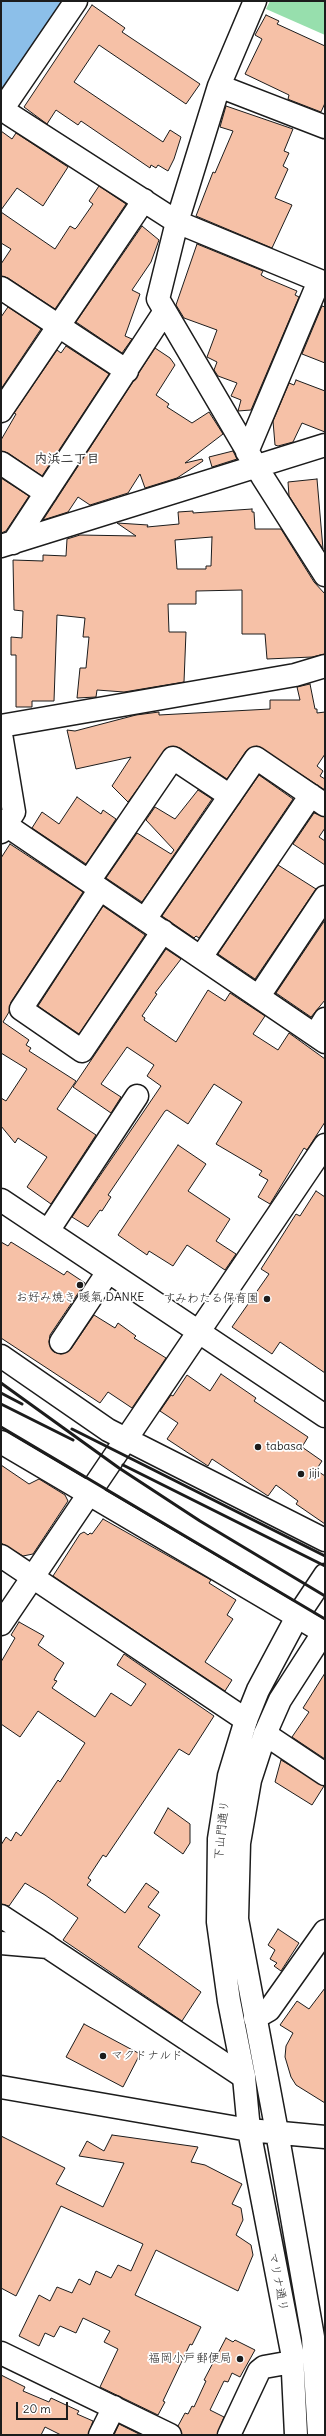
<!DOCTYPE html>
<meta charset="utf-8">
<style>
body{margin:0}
#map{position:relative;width:326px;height:2436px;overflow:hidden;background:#fff;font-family:Delius,sans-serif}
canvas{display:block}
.frame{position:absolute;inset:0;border:2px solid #1c1c1c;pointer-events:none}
.scale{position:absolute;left:16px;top:2402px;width:52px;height:18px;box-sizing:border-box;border:2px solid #1c1c1c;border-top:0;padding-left:5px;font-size:12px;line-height:14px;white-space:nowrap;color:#1c1c1c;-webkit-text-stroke:3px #fff;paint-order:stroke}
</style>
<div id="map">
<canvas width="326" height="2436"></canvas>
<div class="frame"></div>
<div class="scale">20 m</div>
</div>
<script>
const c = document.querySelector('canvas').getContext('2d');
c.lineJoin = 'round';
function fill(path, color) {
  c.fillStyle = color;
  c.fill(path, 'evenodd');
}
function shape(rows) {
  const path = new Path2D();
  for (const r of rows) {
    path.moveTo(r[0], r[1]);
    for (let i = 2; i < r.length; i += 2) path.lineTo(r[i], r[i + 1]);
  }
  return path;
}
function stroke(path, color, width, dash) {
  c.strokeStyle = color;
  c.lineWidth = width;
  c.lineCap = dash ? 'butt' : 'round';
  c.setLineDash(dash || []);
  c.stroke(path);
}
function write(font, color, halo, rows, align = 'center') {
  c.font = font + ' Delius,"Klee One",sans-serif';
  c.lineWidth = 3.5;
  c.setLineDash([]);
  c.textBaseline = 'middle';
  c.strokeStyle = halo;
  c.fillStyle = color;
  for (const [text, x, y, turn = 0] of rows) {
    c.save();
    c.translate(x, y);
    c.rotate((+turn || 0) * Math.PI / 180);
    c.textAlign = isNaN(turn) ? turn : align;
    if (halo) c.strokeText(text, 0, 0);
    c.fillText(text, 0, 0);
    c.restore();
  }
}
const green = shape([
 [270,1,325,1,325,35,266,9]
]);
const water = shape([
 [2,1,68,1,1,102,1,3,2,1]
]);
const building = shape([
 [92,5,125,28,122,32,200,84,186,104,99,45,74,82,163,142,170,130,181,137,174,159,168,171,158,165,156,168,151,165,150,168,81,121,78,125,56,110,47,124,24,107,92,5],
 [266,15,279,21,277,24,325,46,325,103,321,112,290,100,288,99,289,95,245,74,262,39,255,35,266,15],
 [226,106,293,129,284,151,289,153,283,166,288,169,275,198,292,205,272,248,196,216,213,172,215,173,233,131,220,127,226,106],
 [1,131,12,139,16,133,68,167,43,206,17,188,1,210,1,131],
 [99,186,126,204,55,309,8,278,1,276,1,264,11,249,1,243,1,212,55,249,70,226,75,229,77,227,93,204,89,201,99,186],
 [142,226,159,240,151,262,132,290,140,294,125,336,132,339,122,353,76,322,142,226],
 [197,244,263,271,261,275,266,278,297,291,295,295,299,297,251,410,238,411,241,400,231,396,237,383,218,376,214,370,217,362,207,357,217,330,184,318,176,305,197,244],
 [322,306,325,307,325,363,302,354,322,306],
 [8,307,41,329,1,389,1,317,8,307],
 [66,346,109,374,42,476,8,453,1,451,1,440,16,414,14,413,57,350,61,353,66,346],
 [155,348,170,358,175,365,156,395,169,404,167,407,192,423,209,412,223,434,185,463,202,459,203,461,177,478,145,488,140,474,128,493,90,505,78,497,68,512,43,520,155,348],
 [296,380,325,391,325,432,302,423,293,442,278,446,275,445,273,421,289,383,294,385,296,380],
 [233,451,237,459,212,467,209,457,233,451],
 [1,478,29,496,6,531,1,533,1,478],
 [317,479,323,549,289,496,288,482,317,479],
 [252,509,252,512,254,512,255,529,281,529,314,582,325,594,325,654,312,657,267,659,265,634,242,634,242,590,196,591,196,604,168,604,169,632,186,632,184,682,124,692,97,690,96,697,77,698,80,668,86,668,89,637,83,637,85,618,57,615,54,701,32,701,32,707,16,707,16,655,11,655,11,637,22,638,23,611,14,610,13,560,43,561,43,555,66,556,67,539,80,535,136,536,117,523,148,525,147,527,179,524,178,512,193,511,193,513,252,509],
 [212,537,211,566,206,566,206,569,177,569,175,540,212,537],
 [310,684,315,709,317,709,317,713,325,712,325,754,317,766,323,771,320,776,325,779,325,790,257,746,246,751,227,779,180,748,168,747,128,802,112,786,131,757,76,769,67,730,75,731,136,715,159,712,159,715,270,709,270,700,300,700,297,687,310,684],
 [259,775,293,799,199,938,196,936,194,938,162,916,259,775],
 [198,790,212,799,142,902,106,878,137,833,171,854,174,850,146,820,155,807,175,819,198,790],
 [77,797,101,814,103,810,116,819,86,864,32,828,42,812,59,824,77,797],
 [314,813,325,817,325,828,319,837,325,841,325,865,293,844,314,813],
 [10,844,83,892,11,1002,9,1012,3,1022,29,1040,26,1045,31,1048,29,1051,76,1081,57,1109,96,1135,51,1204,27,1187,47,1157,18,1138,15,1143,1,1126,1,1098,6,1101,27,1069,1,1053,1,858,10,844],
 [278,865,316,889,255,979,218,954,278,865],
 [103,906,145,935,79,1034,38,1006,103,906],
 [325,920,325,1000,311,1017,276,993,325,920],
 [166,949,181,959,155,993,157,994,142,1016,145,1018,144,1020,176,1042,208,990,225,1001,230,993,265,1016,253,1034,278,1050,289,1033,325,1059,325,1122,307,1150,304,1148,270,1204,258,1197,268,1180,259,1175,262,1171,216,1144,242,1102,214,1084,188,1124,167,1110,165,1111,108,1195,111,1197,102,1211,100,1210,88,1227,72,1217,161,1086,147,1076,154,1065,127,1047,101,1084,121,1097,111,1113,73,1087,166,949],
 [178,1145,206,1164,188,1191,230,1219,216,1241,236,1254,225,1270,187,1245,173,1266,149,1251,147,1255,118,1235,178,1145],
 [316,1191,325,1197,325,1373,280,1342,272,1354,232,1327,269,1274,261,1269,296,1214,300,1216,316,1191],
 [1,1242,8,1246,11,1242,64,1275,67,1271,85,1283,50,1335,49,1342,54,1352,61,1354,71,1349,94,1315,115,1328,118,1323,136,1336,134,1338,166,1358,132,1408,108,1392,100,1403,1,1338,1,1242],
 [221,1374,256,1398,254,1401,308,1437,302,1447,322,1461,316,1470,325,1476,325,1524,296,1504,298,1501,276,1485,268,1496,212,1459,208,1466,167,1439,178,1423,160,1411,171,1395,173,1396,187,1375,210,1391,221,1374],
 [1,1465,29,1484,39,1479,65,1495,68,1501,33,1554,23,1556,1,1543,1,1465],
 [103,1519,211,1580,209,1583,236,1600,227,1615,233,1619,205,1662,232,1680,225,1691,53,1576,80,1534,84,1532,88,1535,90,1533,92,1534,103,1519],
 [19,1622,44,1636,38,1645,64,1663,57,1674,54,1680,57,1681,52,1688,95,1717,111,1693,131,1706,146,1684,117,1665,124,1654,214,1716,189,1755,179,1749,106,1857,103,1855,88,1878,91,1880,87,1885,125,1913,146,1883,159,1892,148,1907,160,1915,138,1947,201,1992,182,2021,63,1940,78,1918,45,1895,25,1883,9,1906,1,1904,1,1845,6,1837,11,1841,16,1832,21,1836,58,1780,60,1782,85,1743,38,1711,20,1737,1,1724,1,1662,15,1638,11,1635,19,1622],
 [325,1673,325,1759,292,1737,309,1712,303,1708,325,1673],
 [281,1760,324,1786,312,1805,275,1782,281,1760],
 [168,1808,190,1824,190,1843,183,1854,154,1833,168,1808],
 [278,1929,299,1943,281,1971,274,1966,277,1963,270,1959,275,1950,268,1945,278,1929],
 [325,1988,325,2103,296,2085,291,2077,285,2057,286,2046,293,2033,280,2025,297,2001,309,2009,325,1988],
 [84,2024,140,2054,123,2087,66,2057,84,2024],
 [112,2135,198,2147,191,2162,205,2165,242,2184,232,2204,241,2208,243,2220,236,2235,251,2245,253,2255,238,2291,156,2250,135,2295,201,2327,192,2345,190,2344,163,2401,165,2402,158,2415,100,2387,118,2349,104,2342,110,2331,83,2318,76,2333,60,2326,54,2337,45,2333,39,2346,19,2336,39,2295,50,2301,57,2287,72,2293,79,2279,90,2285,96,2271,111,2278,118,2265,131,2271,143,2244,61,2206,16,2296,1,2288,1,2136,65,2168,56,2184,103,2207,124,2163,79,2156,87,2141,104,2151,112,2135],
 [226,2338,233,2342,235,2340,255,2350,240,2377,232,2373,228,2382,224,2381,210,2410,224,2417,217,2435,182,2435,178,2426,185,2413,188,2414,192,2406,194,2407,206,2381,204,2380,226,2338],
 [1,2375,25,2387,23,2391,49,2402,51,2398,79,2411,77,2414,93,2421,88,2435,61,2435,45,2427,41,2435,1,2435,1,2375],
 [119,2424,141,2435,114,2435,119,2424]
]);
const minor = shape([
 [255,1,219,86,177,222,158,299,262,476,325,575],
 [219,86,325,127],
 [1,104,9,114,177,222,325,283],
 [1,111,76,1],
 [1,288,127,371],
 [1,411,144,200],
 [247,452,319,281],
 [1,463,46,493],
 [13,543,165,311],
 [1,546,325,445],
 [1,726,295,675,325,666],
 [1,734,14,812,1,832],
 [6,825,325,1042],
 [89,881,173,758,230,796],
 [100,889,21,1009,82,1051,163,931],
 [145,919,256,758,325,805],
 [201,957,311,795],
 [259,996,325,897],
 [315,1035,325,1019],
 [1,1200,325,1416],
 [48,1231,137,1096],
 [61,1342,108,1272],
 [1,1356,108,1430,325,1540],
 [1,1442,325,1633],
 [1,1556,246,1720],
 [1,1624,325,1145],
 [265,1734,325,1774],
 [1,1916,47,1946],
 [1,1943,48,1947,244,2077],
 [255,2018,269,2010,325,1931],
 [1,2087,249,2130,325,2137],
 [249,2130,292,2352,296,2435],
 [277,2132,313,2337,319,2435],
 [1,2353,170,2435],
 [100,2435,114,2407],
 [229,2435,259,2371,264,2367,292,2362]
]);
const major = shape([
 [249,2130,244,2077,229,2001,218,1922,219,1839,229,1776,246,1720,258,1690,297,1617,325,1575],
 [277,2132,237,1919,239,1843,250,1780,265,1734,280,1700,325,1630]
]);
const rail = shape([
 [1,1383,119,1468,200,1521,325,1596],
 [1,1393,22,1404],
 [1,1404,73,1440],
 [1,1427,325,1619],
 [72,1429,325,1556],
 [123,1465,325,1566]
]);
const markers = [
 [80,1285,4,"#1c1c1c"],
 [267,1299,4,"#1c1c1c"],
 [258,1447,4,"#1c1c1c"],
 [301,1474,4,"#1c1c1c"],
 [103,2056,4,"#1c1c1c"],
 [240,2359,4,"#1c1c1c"]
];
const poiNames = [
 ["お好み焼き 暖氣 DANKE",80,1298,"center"],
 ["すみわたる保育園",259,1299,"right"],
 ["tabasa",266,1447],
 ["jiji",309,1474],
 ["マクドナルド",111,2056],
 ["福岡小戸郵便局",232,2359,"right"]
];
const streetNames = [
 ["下山門通り",222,1830,-84],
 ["マリナ通り",278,2282,79]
];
const neighbourhoodNames = [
 ["内浜二丁目",67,459]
];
fill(green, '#97dfad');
fill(water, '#8cbfe9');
stroke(water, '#5f7e97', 1);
fill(building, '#f6c1a7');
stroke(building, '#1c1c1c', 1);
stroke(minor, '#1c1c1c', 25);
stroke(major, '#1c1c1c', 25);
stroke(minor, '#fff', 22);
stroke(major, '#fff', 22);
stroke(rail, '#1c1c1c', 3);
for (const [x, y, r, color] of markers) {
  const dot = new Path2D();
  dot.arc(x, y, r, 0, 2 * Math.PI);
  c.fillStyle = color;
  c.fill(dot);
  stroke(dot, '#fff', 1.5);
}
write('12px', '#1c1c1c', '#fff', poiNames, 'left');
write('12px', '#1c1c1c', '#fff', streetNames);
write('bold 13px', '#1c1c1c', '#fff', neighbourhoodNames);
</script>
